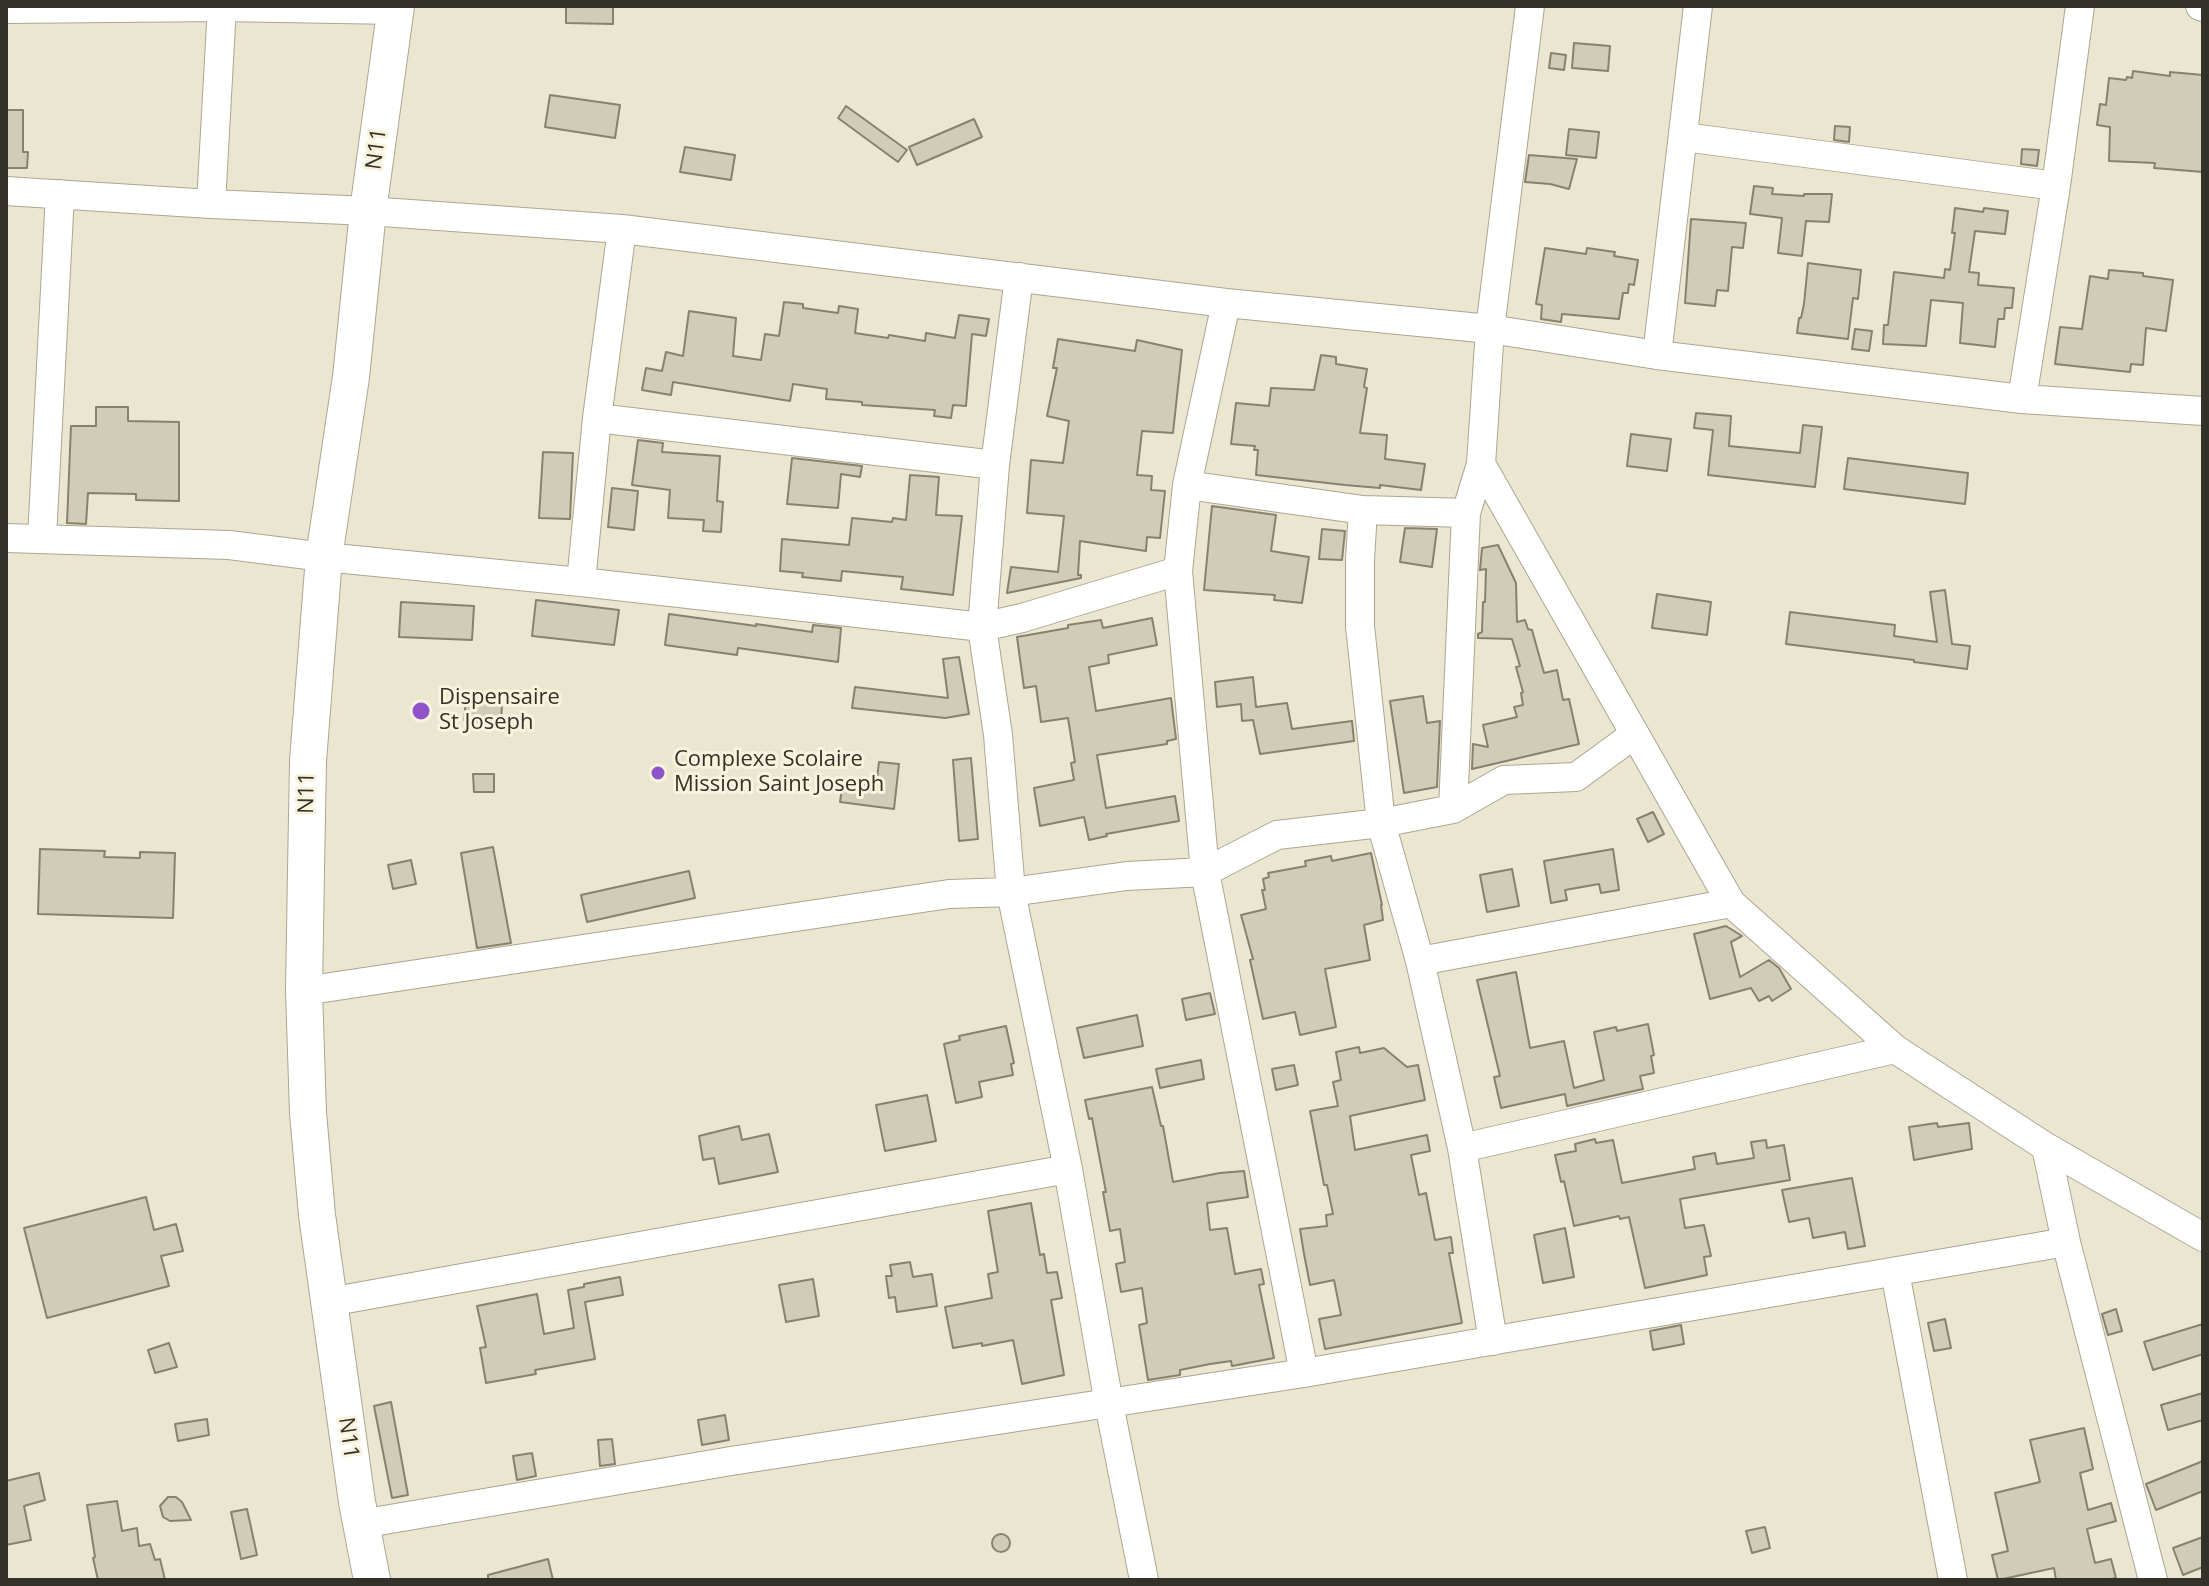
<!DOCTYPE html>
<style>
body{margin:0}
#map{position:relative;width:2209px;height:1586px;overflow:hidden;background:#ebe6d0;font-family:"Open Sans",sans-serif}
canvas{display:block}
.frame{position:absolute;inset:0;border:8px solid #333129;pointer-events:none}
</style>
<div id="map">
<canvas width="2209" height="1586"></canvas>
<div class="frame"></div>
</div>
<script>
const c = document.querySelector('canvas').getContext('2d');
c.lineJoin = 'round';
function fill(path, color) {
  c.fillStyle = color;
  c.fill(path, 'evenodd');
}
function shape(rows) {
  const path = new Path2D();
  for (const r of rows) {
    if (r.length === 3) {
      path.moveTo(r[0] + r[2], r[1]);
      path.arc(r[0], r[1], r[2], 0, 2 * Math.PI);
      continue;
    }
    path.moveTo(r[0], r[1]);
    for (let i = 2; i < r.length; i += 2) path.lineTo(r[i], r[i + 1]);
  }
  return path;
}
function stroke(path, color, width, dash) {
  c.strokeStyle = color;
  c.lineWidth = width;
  c.lineCap = dash ? 'butt' : 'round';
  c.setLineDash(dash || []);
  c.stroke(path);
}
function write(font, color, halo, rows, align = 'center') {
  c.font = font + ' "Open Sans",sans-serif';
  c.lineWidth = 6;
  c.setLineDash([]);
  c.textBaseline = 'middle';
  c.strokeStyle = halo;
  c.fillStyle = color;
  for (const [text, x, y, turn = 0] of rows) {
    c.save();
    c.translate(x, y);
    c.rotate((+turn || 0) * Math.PI / 180);
    c.textAlign = isNaN(turn) ? turn : align;
    if (halo) c.strokeText(text, 0, 0);
    c.fillText(text, 0, 0);
    c.restore();
  }
}
const building = shape([
 [566,6,613,6,613,24,566,23,566,6],
 [1574,43,1610,46,1608,71,1572,68,1574,43],
 [1551,53,1566,55,1564,70,1549,68,1551,53],
 [2133,71,2170,76,2170,72,2203,75,2203,172,2154,168,2155,163,2109,161,2110,127,2097,125,2100,104,2106,105,2109,78,2126,80,2127,77,2132,78,2133,71],
 [550,95,620,105,615,138,545,127,550,95],
 [846,106,907,150,898,162,838,118,846,106],
 [6,110,23,110,23,152,28,152,27,168,6,168,6,110],
 [974,119,982,137,917,165,909,147,974,119],
 [1835,126,1850,127,1849,142,1834,140,1835,126],
 [1569,129,1599,132,1596,158,1566,155,1569,129],
 [685,147,735,155,731,180,680,172,685,147],
 [2022,149,2039,150,2037,166,2021,164,2022,149],
 [1529,155,1577,159,1569,189,1550,184,1525,182,1529,155],
 [1754,186,1773,188,1772,194,1804,196,1804,194,1832,194,1829,222,1806,221,1802,256,1778,253,1782,218,1750,214,1754,186],
 [1955,208,1983,212,1984,208,2008,211,2005,234,1975,231,1969,272,1979,273,1978,285,2014,288,2012,308,2005,308,2004,319,1998,319,1995,347,1960,343,1963,303,1931,300,1926,346,1883,344,1884,325,1888,325,1894,272,1944,278,1945,269,1950,270,1955,233,1952,233,1955,208],
 [1691,219,1746,223,1743,248,1732,247,1728,291,1717,290,1715,306,1685,303,1691,219],
 [1545,248,1586,254,1587,248,1615,252,1614,256,1638,260,1634,285,1629,284,1628,293,1623,293,1619,319,1562,314,1561,322,1541,319,1542,305,1536,304,1545,248],
 [1808,263,1861,270,1858,299,1853,298,1848,339,1797,333,1799,318,1801,318,1804,304,1808,263],
 [2109,270,2143,273,2143,276,2173,280,2166,331,2146,328,2143,365,2131,364,2130,372,2055,364,2060,327,2082,329,2090,276,2108,279,2109,270],
 [784,302,803,304,803,308,838,313,839,306,858,309,855,333,888,338,889,335,925,341,926,333,955,338,959,315,989,319,986,336,972,334,966,406,953,405,951,418,934,416,935,410,862,405,862,402,826,399,827,389,793,384,790,401,673,382,671,395,642,390,646,368,662,371,666,352,683,356,689,311,736,318,733,356,761,360,765,334,779,336,784,302],
 [1855,329,1872,331,1869,351,1852,349,1855,329],
 [1058,339,1135,351,1137,340,1182,350,1173,433,1142,431,1137,475,1152,476,1151,490,1165,491,1160,538,1147,537,1146,551,1080,541,1078,575,1081,575,1081,578,1007,593,1011,567,1058,572,1064,516,1027,513,1031,460,1063,463,1069,421,1047,416,1057,368,1053,368,1058,339],
 [1321,355,1336,357,1336,364,1367,369,1364,387,1367,388,1360,433,1387,435,1385,459,1425,464,1421,490,1380,485,1380,488,1345,485,1256,475,1258,450,1254,450,1255,446,1231,444,1236,403,1269,406,1271,388,1314,390,1321,355],
 [96,407,128,407,128,421,179,422,179,501,136,500,136,494,88,493,86,524,67,523,71,426,96,426,96,407],
 [1696,413,1731,416,1729,446,1800,453,1803,425,1822,427,1815,487,1708,475,1713,430,1694,428,1696,413],
 [1631,434,1671,439,1667,471,1627,466,1631,434],
 [638,440,663,443,662,452,720,456,717,501,723,502,721,532,703,531,704,520,668,518,670,490,632,485,638,440],
 [543,452,573,453,570,519,539,518,543,452],
 [792,458,862,466,860,477,841,474,838,508,787,504,792,458],
 [1848,458,1968,473,1965,504,1844,489,1848,458],
 [910,475,939,477,936,515,962,516,953,595,901,589,903,577,842,571,841,581,802,577,803,573,780,571,782,539,849,545,852,518,892,522,893,518,906,520,910,475],
 [612,488,638,491,634,530,608,527,612,488],
 [1212,506,1276,515,1271,551,1309,557,1302,603,1274,600,1275,595,1204,590,1212,506],
 [1405,528,1437,529,1432,567,1400,562,1405,528],
 [1322,529,1345,531,1342,560,1319,559,1322,529],
 [1498,545,1516,583,1517,622,1525,620,1528,629,1532,630,1544,673,1557,670,1563,700,1569,699,1579,744,1472,769,1473,744,1488,747,1483,725,1517,717,1514,707,1523,705,1521,693,1523,692,1516,667,1520,666,1512,639,1478,638,1478,634,1482,632,1483,602,1485,602,1486,569,1480,570,1482,548,1498,545],
 [1945,590,1952,644,1970,646,1967,669,1914,662,1914,660,1786,644,1790,612,1895,625,1894,636,1937,642,1930,592,1945,590],
 [1657,594,1711,602,1707,635,1652,628,1657,594],
 [536,600,619,610,614,645,532,636,536,600],
 [401,602,474,606,472,640,399,637,401,602],
 [669,614,756,626,756,624,812,632,813,625,841,628,838,662,738,648,737,655,665,645,669,614],
 [1152,618,1157,645,1108,655,1109,663,1089,667,1096,711,1171,698,1176,739,1167,741,1167,744,1097,755,1106,808,1175,796,1179,821,1106,834,1107,836,1089,840,1084,817,1040,826,1034,788,1074,780,1071,763,1075,762,1068,718,1041,722,1036,686,1024,688,1017,637,1068,628,1068,625,1101,620,1103,628,1152,618],
 [959,657,969,714,945,718,852,708,855,687,948,698,943,659,959,657],
 [1253,677,1256,707,1287,703,1292,729,1352,721,1354,741,1260,754,1253,720,1242,721,1241,704,1217,707,1215,682,1253,677],
 [1423,696,1427,723,1440,721,1437,787,1404,793,1390,701,1423,696],
 [466,700,502,703,501,726,481,725,482,722,464,720,466,700],
 [971,758,978,839,959,841,953,760,971,758],
 [879,762,899,764,894,809,840,802,843,782,876,786,879,762],
 [473,774,494,774,494,792,474,792,473,774],
 [1653,812,1664,834,1648,842,1637,819,1653,812],
 [493,847,511,943,477,948,461,853,493,847],
 [40,849,105,851,104,857,140,858,140,852,175,853,173,918,38,914,40,849],
 [1613,849,1619,890,1601,893,1599,884,1565,890,1567,900,1551,903,1544,861,1613,849],
 [1371,853,1382,905,1381,905,1383,920,1364,925,1370,960,1325,969,1336,1027,1300,1035,1295,1012,1263,1019,1250,960,1253,959,1241,915,1266,909,1262,890,1265,890,1263,879,1269,877,1268,873,1306,866,1305,861,1331,856,1332,861,1371,853],
 [411,860,416,884,393,889,388,865,411,860],
 [1512,869,1519,906,1487,912,1480,875,1512,869],
 [689,871,695,898,587,922,581,895,689,871],
 [1726,926,1742,936,1731,942,1740,977,1769,960,1779,968,1791,989,1772,1001,1769,996,1759,1001,1751,988,1710,999,1694,934,1726,926],
 [1516,972,1530,1048,1564,1041,1574,1088,1604,1080,1594,1032,1616,1027,1617,1031,1648,1024,1654,1055,1651,1056,1654,1073,1640,1076,1643,1089,1567,1106,1565,1094,1501,1108,1494,1077,1500,1076,1477,980,1516,972],
 [1210,993,1215,1014,1186,1020,1182,999,1210,993],
 [1137,1015,1143,1046,1084,1058,1077,1028,1137,1015],
 [1006,1026,1014,1063,1011,1064,1013,1075,979,1082,982,1097,956,1103,944,1044,960,1040,959,1036,1006,1026],
 [1359,1047,1360,1053,1384,1048,1407,1067,1418,1065,1425,1100,1350,1116,1355,1150,1427,1135,1430,1151,1411,1155,1419,1195,1426,1193,1435,1240,1451,1237,1453,1253,1449,1253,1462,1323,1325,1349,1319,1319,1341,1315,1334,1280,1310,1285,1304,1254,1300,1229,1327,1226,1326,1215,1333,1214,1327,1185,1324,1185,1310,1111,1338,1106,1333,1082,1341,1080,1336,1052,1359,1047],
 [1201,1060,1204,1079,1160,1088,1156,1069,1201,1060],
 [1294,1065,1298,1085,1276,1090,1272,1069,1294,1065],
 [1152,1087,1161,1126,1163,1126,1173,1182,1220,1173,1244,1171,1248,1197,1207,1203,1210,1230,1227,1228,1235,1274,1261,1269,1264,1284,1259,1285,1274,1358,1232,1366,1231,1361,1210,1364,1180,1370,1180,1375,1148,1380,1139,1325,1147,1323,1142,1288,1121,1292,1116,1264,1125,1262,1120,1229,1110,1231,1103,1192,1106,1192,1092,1118,1089,1119,1085,1100,1152,1087],
 [927,1095,936,1141,885,1151,876,1105,927,1095],
 [1937,1123,1938,1127,1969,1123,1972,1149,1914,1160,1909,1127,1937,1123],
 [739,1126,742,1140,769,1134,778,1172,719,1184,714,1158,703,1160,699,1136,739,1126],
 [1595,1139,1596,1143,1613,1140,1622,1183,1695,1169,1693,1157,1715,1153,1717,1164,1754,1158,1751,1142,1766,1140,1767,1148,1784,1145,1790,1180,1680,1199,1685,1228,1704,1225,1711,1256,1704,1257,1707,1275,1645,1288,1629,1217,1620,1219,1619,1216,1574,1226,1564,1181,1561,1182,1555,1155,1576,1151,1575,1144,1595,1139],
 [1852,1178,1865,1246,1848,1249,1845,1232,1813,1238,1809,1218,1789,1222,1782,1190,1852,1178],
 [146,1197,154,1230,176,1224,183,1251,161,1256,169,1286,47,1318,24,1228,146,1197],
 [1031,1203,1040,1255,1044,1254,1047,1273,1057,1272,1062,1298,1051,1300,1064,1375,1022,1384,1013,1340,982,1346,982,1343,953,1348,945,1307,992,1298,988,1274,998,1272,988,1211,1031,1203],
 [1565,1228,1574,1277,1543,1283,1534,1235,1565,1228],
 [910,1262,913,1277,932,1274,937,1306,897,1312,895,1297,889,1298,886,1276,892,1276,890,1265,910,1262],
 [620,1277,623,1295,585,1302,595,1359,535,1370,536,1374,486,1383,480,1348,486,1347,477,1306,537,1294,544,1334,574,1328,568,1290,584,1287,584,1284,620,1277],
 [813,1279,819,1316,786,1322,779,1285,813,1279],
 [2116,1309,2122,1331,2108,1335,2102,1314,2116,1309],
 [1945,1319,1951,1348,1934,1351,1928,1323,1945,1319],
 [2203,1324,2203,1354,2153,1370,2144,1342,2203,1324],
 [1681,1325,1684,1344,1653,1350,1650,1331,1681,1325],
 [169,1343,177,1367,155,1373,148,1350,169,1343],
 [2203,1393,2203,1420,2168,1430,2161,1405,2203,1393],
 [391,1402,408,1495,392,1498,374,1406,391,1402],
 [725,1415,729,1440,702,1445,698,1420,725,1415],
 [207,1419,209,1435,178,1441,175,1424,207,1419],
 [2084,1428,2093,1469,2080,1473,2088,1510,2111,1503,2116,1521,2087,1529,2095,1563,2111,1559,2116,1578,2107,1580,2056,1580,2054,1568,1998,1580,1992,1555,2008,1551,1995,1493,2040,1482,2030,1440,2084,1428],
 [612,1439,615,1464,600,1466,598,1440,612,1439],
 [532,1453,536,1476,517,1480,513,1456,532,1453],
 [2203,1461,2203,1491,2156,1510,2146,1484,2203,1461],
 [39,1473,45,1500,24,1506,31,1540,6,1545,6,1481,39,1473],
 [168,1497,176,1497,182,1502,191,1520,170,1521,163,1517,160,1506,168,1497],
 [117,1501,122,1531,137,1528,139,1546,150,1544,155,1560,160,1559,165,1580,98,1580,93,1558,95,1557,87,1505,117,1501],
 [247,1509,257,1555,241,1559,231,1512,247,1509],
 [1765,1527,1770,1548,1752,1553,1746,1531,1765,1527],
 [1001,1543,9],
 [2203,1537,2203,1567,2183,1575,2173,1548,2203,1537],
 [548,1559,553,1580,488,1580,488,1575,548,1559]
]);
const minor = shape([
 [2200,6,2203,7],
 [6,9,222,7,395,10],
 [1684,137,2056,186],
 [6,191,211,204,368,211,622,229,1226,303,1490,329,1657,355,2022,399,2203,411],
 [211,204,222,6],
 [1657,355,1698,6],
 [2022,399,2056,186,2080,6],
 [597,418,995,465,982,627,998,735,1011,892,1068,1169,1109,1404,1144,1580],
 [1481,464,1731,903,1895,1049,2046,1147,2203,1237],
 [995,465,1019,277],
 [1187,485,1363,510,1466,513],
 [1363,510,1360,560,1360,626,1381,823,1420,961,1462,1148,1493,1341],
 [6,538,229,545,324,557,581,582,982,627,1022,618,1178,571,1187,485,1226,303],
 [42,538,60,194],
 [1178,571,1205,872,1304,1373],
 [581,582,597,418,622,229],
 [1453,809,1466,513,1481,464,1490,329,1530,6],
 [1420,961,1731,903],
 [304,991,949,894,1011,892,1127,876,1205,872,1277,835,1381,823,1453,809,1504,780,1576,777,1635,734],
 [2046,1147,2066,1242,2153,1580],
 [1462,1148,1895,1049],
 [1895,1272,1953,1580],
 [329,1302,1068,1169],
 [361,1524,731,1461,1304,1373,2066,1242]
]);
const major = shape([
 [372,1580,357,1502,317,1215,308,1113,304,991,306,871,308,761,324,557,351,377,368,211,396,6]
]);
const markers = [
 [421,711,10,"#9054ca"],
 [658,773,8,"#9054ca"]
];
const streetNames = [
 ["N11",377,149,-82],
 ["N11",307,793,-89],
 ["N11",348,1438,82]
];
const poiNames = [
 ["Dispensaire",439,698],
 ["St Joseph",439,723],
 ["Complexe Scolaire",674,760],
 ["Mission Saint Joseph",674,785]
];
fill(building, '#d1ccb7');
stroke(building, '#87826e', 2);
stroke(minor, '#aba692', 30);
stroke(major, '#aba692', 38);
stroke(minor, '#fff', 28);
stroke(major, '#fff', 36);
for (const [x, y, r, color] of markers) {
  const dot = new Path2D();
  dot.arc(x, y, r, 0, 2 * Math.PI);
  c.fillStyle = color;
  c.fill(dot);
  stroke(dot, '#f9f3dd', 3);
}
write('22px', '#333129', '#f9f3dd', streetNames);
write('22px', '#333129', '#f9f3dd', poiNames, 'left');
</script>
